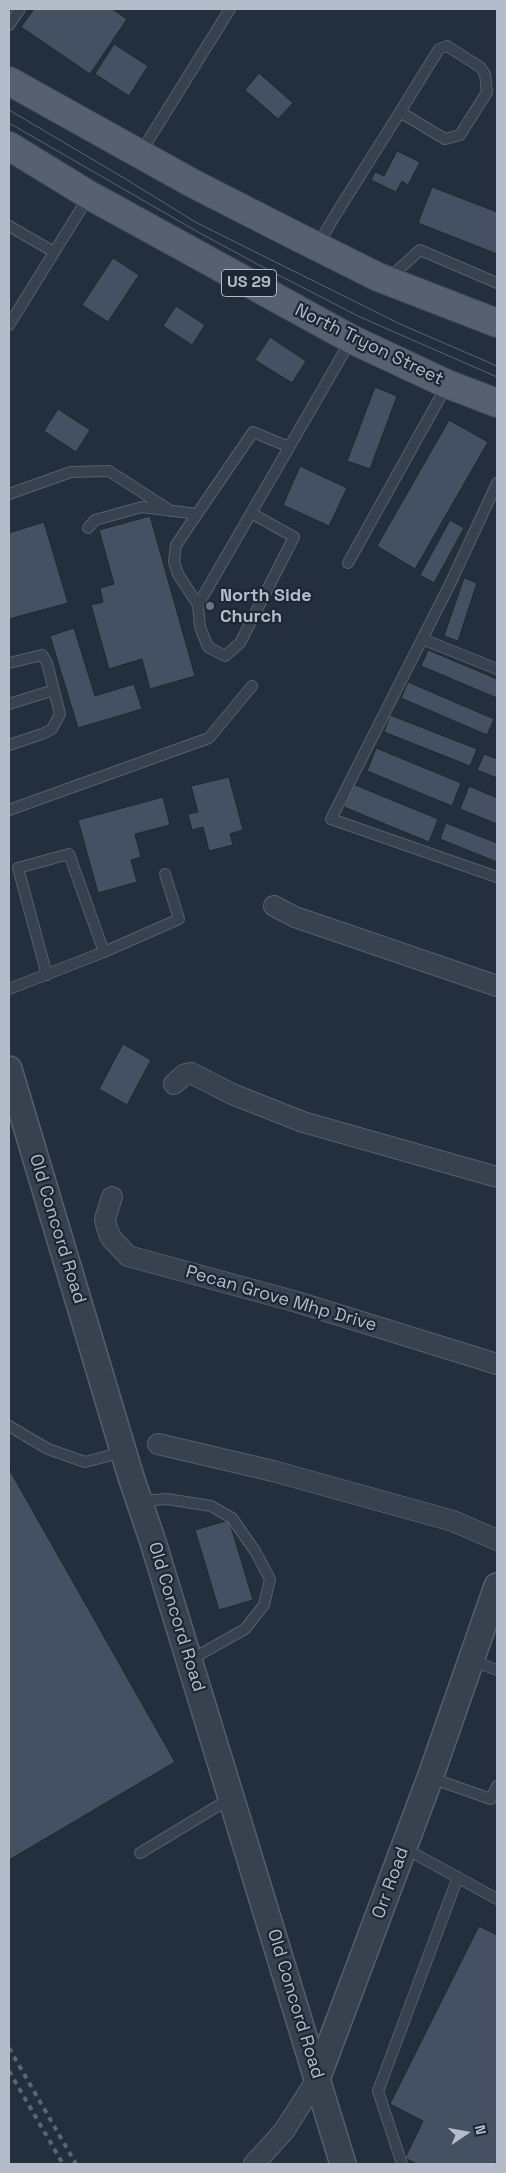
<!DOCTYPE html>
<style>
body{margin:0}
#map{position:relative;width:506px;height:2173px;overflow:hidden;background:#242f3e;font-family:"Space Grotesk",sans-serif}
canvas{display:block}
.frame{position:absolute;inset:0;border:10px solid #b4bcc9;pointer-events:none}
.north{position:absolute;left:441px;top:2108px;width:50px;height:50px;-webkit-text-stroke:4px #1d2633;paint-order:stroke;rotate:78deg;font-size:14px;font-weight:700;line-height:20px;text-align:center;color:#b4bcc9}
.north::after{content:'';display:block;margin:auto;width:18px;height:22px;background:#b4bcc9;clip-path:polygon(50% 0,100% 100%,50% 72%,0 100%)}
</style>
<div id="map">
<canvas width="506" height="2173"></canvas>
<div class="frame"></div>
<div class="north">N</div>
</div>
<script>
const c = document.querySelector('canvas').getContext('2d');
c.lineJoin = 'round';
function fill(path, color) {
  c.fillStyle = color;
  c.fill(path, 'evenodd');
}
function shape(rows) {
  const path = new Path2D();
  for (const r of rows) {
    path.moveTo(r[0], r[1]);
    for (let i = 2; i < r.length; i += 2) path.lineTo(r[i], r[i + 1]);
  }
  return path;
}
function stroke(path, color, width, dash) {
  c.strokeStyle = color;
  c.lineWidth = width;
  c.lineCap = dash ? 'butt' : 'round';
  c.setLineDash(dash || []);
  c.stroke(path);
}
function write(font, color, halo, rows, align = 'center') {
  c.font = font + ' "Space Grotesk",sans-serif';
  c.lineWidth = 4.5;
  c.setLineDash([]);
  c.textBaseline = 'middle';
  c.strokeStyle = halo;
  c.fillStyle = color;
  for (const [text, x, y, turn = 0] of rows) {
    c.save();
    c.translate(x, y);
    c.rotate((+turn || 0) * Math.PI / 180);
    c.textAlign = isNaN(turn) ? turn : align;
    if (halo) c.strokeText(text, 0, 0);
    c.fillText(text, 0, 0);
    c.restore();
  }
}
const building = shape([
 [34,9,112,9,127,19,90,74,21,27,34,9],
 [114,44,148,66,129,96,95,74,114,44],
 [259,73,293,103,278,119,245,90,259,73],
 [397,151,420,162,408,185,402,181,396,192,371,180,375,172,384,176,397,151],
 [432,187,497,212,497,254,418,223,432,187],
 [113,258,139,275,108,322,82,305,113,258],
 [176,306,205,325,192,345,163,326,176,306],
 [270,337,306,361,292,383,255,360,270,337],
 [375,387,397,396,370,469,347,461,375,387],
 [58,409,90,430,76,452,44,431,58,409],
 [449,420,488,442,415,569,377,546,449,420],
 [300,466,347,488,329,526,283,505,300,466],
 [150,516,195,676,150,689,142,659,109,669,91,605,103,602,100,588,114,584,99,530,150,516],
 [450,520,464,528,434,583,420,575,450,520],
 [44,522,68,603,9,619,9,533,44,522],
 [464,578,477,583,458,641,444,636,464,578],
 [74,628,95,696,134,684,142,709,78,728,50,636,74,628],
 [428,650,497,679,497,698,421,666,428,650],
 [408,682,494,719,487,735,401,698,408,682],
 [390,715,477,749,470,766,384,732,390,715],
 [376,748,461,783,452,806,367,771,376,748],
 [484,754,497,759,497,778,477,770,484,754],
 [229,777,243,830,230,834,233,845,209,851,203,827,192,830,188,814,198,812,191,786,229,777],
 [353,784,438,819,429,842,344,807,353,784],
 [469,786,497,798,497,824,460,809,469,786],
 [163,797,170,825,135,834,141,857,131,860,137,882,98,893,78,820,163,797],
 [446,823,497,843,497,862,440,839,446,823],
 [123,1044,151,1060,127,1105,99,1089,123,1044],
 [9,1469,175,1762,9,1860,9,1469],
 [229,1520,253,1600,219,1610,195,1530,229,1520],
 [479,1926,497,1935,497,2160,495,2164,417,2164,405,2158,423,2121,390,2104,479,1926]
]);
const service = shape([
 [9,25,20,9],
 [141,152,230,9],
 [9,226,54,252],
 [317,246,336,214,400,112,439,49,447,46,480,67,485,74,487,92,460,135,445,139,400,112],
 [388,279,420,250,497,283],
 [9,325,89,196],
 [497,483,451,582,331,819,497,877],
 [9,494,71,472,109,471,171,511],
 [251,513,294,537,240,643,225,656,208,647,200,627,198,605,178,574,174,562,176,545,253,432,289,447],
 [88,528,95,520,142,507,197,514],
 [348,563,447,385],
 [198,605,351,340],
 [422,639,497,669],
 [9,663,42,655,47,663,60,714,52,729,42,734,9,745],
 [9,704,54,690],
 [9,810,209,738,252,686],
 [47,975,18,868,69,854,104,952],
 [9,989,104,952,179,919,165,874],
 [9,1426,48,1449,85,1462,123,1452],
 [140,1501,167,1499,211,1506,232,1518,255,1551,270,1579,264,1605,245,1629,190,1660],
 [471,1660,497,1670],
 [431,1778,491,1799,497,1786],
 [404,1848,497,1899],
 [140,1853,231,1798],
 [402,2164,378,2091,458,1877]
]);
const minor = shape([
 [274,906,295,917,497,986],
 [174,1084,185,1074,191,1073,232,1094,303,1122,497,1177],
 [112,1197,105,1219,107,1228,111,1238,128,1256,297,1302,497,1364],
 [158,1444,273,1471,453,1521,497,1540],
 [254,2164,284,2131,317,2079]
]);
const tertiary = shape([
 [9,1069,131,1477,153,1542,343,2164],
 [317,2079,430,1778,497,1586]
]);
const primary = shape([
 [9,81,192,183,294,235,378,277,497,323],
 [9,146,89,195,351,339,447,384,497,403]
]);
const tram = shape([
 [9,110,124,178,197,223,400,324,497,366],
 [9,123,198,232,257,264,360,317,497,377]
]);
const rail = shape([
 [9,2048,76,2164],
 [9,2071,63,2164]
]);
const markers = [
 [210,606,5,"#6b7280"]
];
const shields = [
 [249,283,55]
];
const shieldNames = [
 ["US 29",249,283]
];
const streetNames = [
 ["North Tryon Street",369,345,26],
 ["Old Concord Road",57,1229,73],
 ["Pecan Grove Mhp Drive",281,1299,16],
 ["Old Concord Road",176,1617,73],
 ["Orr Road",391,1883,-70],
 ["Old Concord Road",295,2004,73]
];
const poiNames = [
 ["North Side",220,596],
 ["Church",220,617]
];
fill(building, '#455162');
stroke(building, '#1f2835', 1);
stroke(service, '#565f6c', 12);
stroke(minor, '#565f6c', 22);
stroke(tertiary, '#565f6c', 28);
stroke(primary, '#414a57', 30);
stroke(service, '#38414e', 10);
stroke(minor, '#38414e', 20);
stroke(tertiary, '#38414e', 25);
stroke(primary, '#56606e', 28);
stroke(tram, '#5a6575', 1);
stroke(rail, '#5a6575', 4, [5, 5]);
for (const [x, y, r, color] of markers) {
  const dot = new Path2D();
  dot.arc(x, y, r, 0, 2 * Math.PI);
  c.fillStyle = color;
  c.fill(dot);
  stroke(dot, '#1d2633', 2);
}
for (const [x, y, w] of shields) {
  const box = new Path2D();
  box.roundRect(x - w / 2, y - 13.5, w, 27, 4);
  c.fillStyle = '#1d2633';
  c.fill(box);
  stroke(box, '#b4bcc9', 1);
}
write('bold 16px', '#b4bcc9', null, shieldNames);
write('18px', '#b4bcc9', '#1d2633', streetNames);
write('bold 18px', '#b4bcc9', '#1d2633', poiNames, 'left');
</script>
